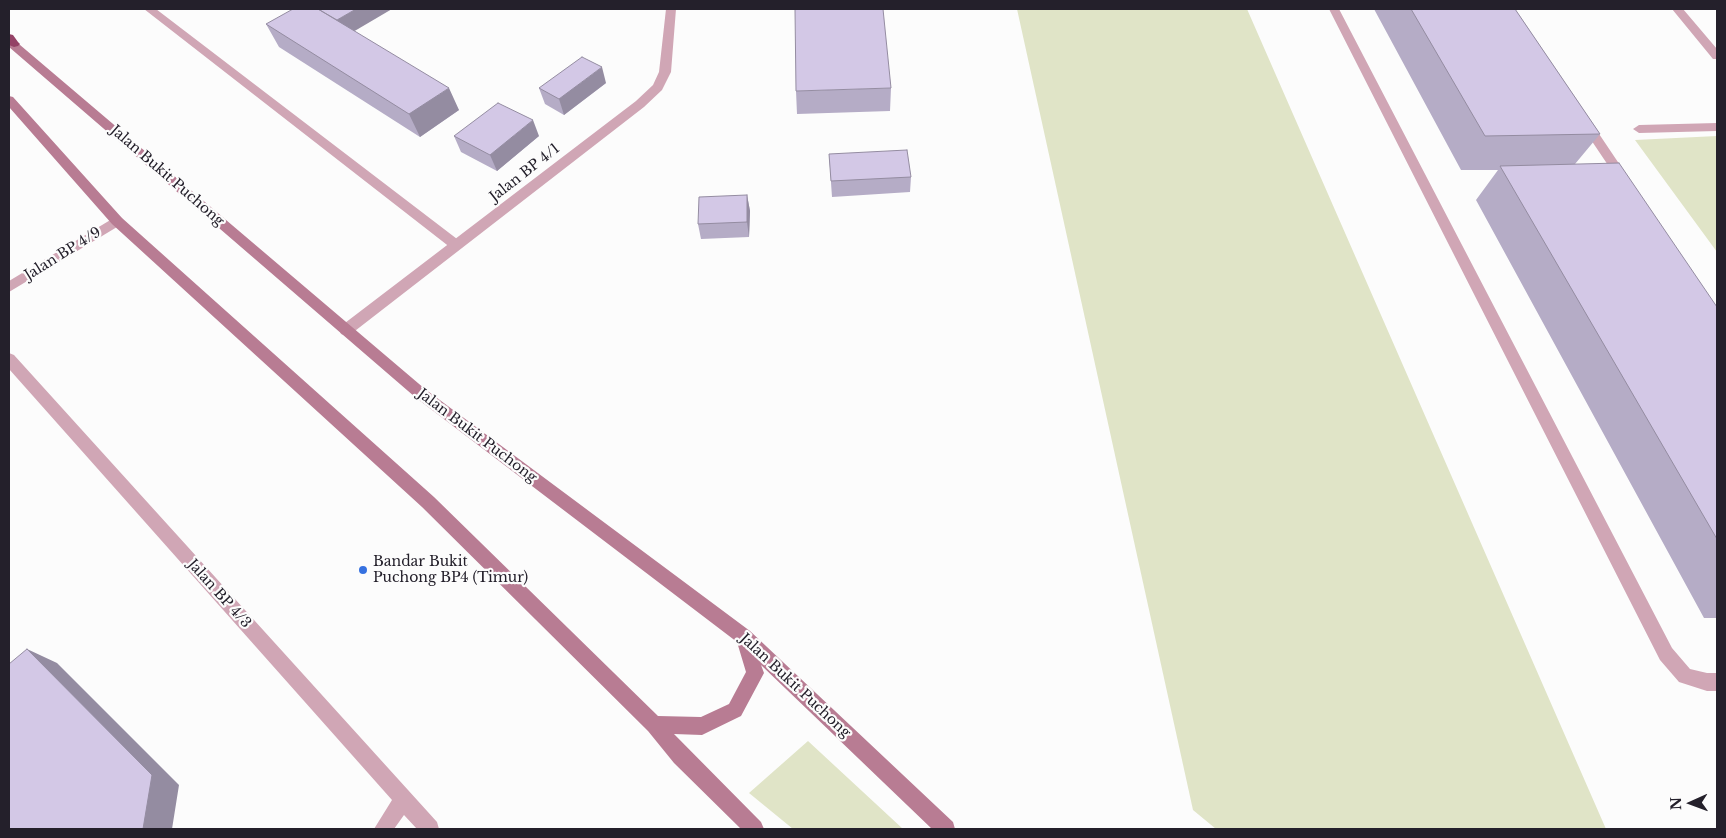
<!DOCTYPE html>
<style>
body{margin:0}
#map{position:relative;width:1726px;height:838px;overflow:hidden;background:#fcfcfc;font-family:"Libre Baskerville",serif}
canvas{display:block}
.frame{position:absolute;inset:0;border:10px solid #24202b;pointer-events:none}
.north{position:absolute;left:1666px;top:778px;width:50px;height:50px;-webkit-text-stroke:4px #fcfcfc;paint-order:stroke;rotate:268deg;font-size:14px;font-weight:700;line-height:20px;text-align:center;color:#24202b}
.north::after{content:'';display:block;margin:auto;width:18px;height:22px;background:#24202b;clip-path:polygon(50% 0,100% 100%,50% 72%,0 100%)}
</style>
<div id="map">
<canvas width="1726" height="838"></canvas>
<div class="frame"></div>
<div class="north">N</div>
</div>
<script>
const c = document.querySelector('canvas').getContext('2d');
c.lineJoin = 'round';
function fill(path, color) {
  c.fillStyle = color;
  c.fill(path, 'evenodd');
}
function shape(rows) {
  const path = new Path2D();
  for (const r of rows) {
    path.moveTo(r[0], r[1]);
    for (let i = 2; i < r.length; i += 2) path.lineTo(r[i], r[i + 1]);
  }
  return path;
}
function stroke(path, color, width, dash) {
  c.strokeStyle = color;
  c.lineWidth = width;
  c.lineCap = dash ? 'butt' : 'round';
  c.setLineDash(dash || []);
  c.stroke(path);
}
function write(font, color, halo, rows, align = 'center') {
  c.font = font + ' "Libre Baskerville",serif';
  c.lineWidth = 4.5;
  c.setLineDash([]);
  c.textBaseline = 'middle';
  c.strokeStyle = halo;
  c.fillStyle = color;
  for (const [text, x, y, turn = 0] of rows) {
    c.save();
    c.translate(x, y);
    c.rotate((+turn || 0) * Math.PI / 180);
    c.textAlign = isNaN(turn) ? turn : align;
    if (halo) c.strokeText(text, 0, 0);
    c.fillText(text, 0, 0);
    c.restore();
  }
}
const green = shape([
 [1017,9,1247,9,1606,829,1216,829,1193,810],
 [1717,136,1717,252,1635,140],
 [808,741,903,829,793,829,749,793]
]);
const lane = shape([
 [144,9,156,9,461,242,463,245,461,248,451,248,144,9],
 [1717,123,1717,131,1639,133,1633,129,1639,125,1717,123]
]);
const street = shape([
 [666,9,676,9,671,72,662,90,644,107,351,334,346,336,341,334,339,330,341,326,636,101,653,85,659,72,666,9],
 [1329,9,1339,9,1672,648,1690,669,1707,673,1717,673,1717,691,1707,691,1679,682,1660,660,1329,9],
 [1672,9,1683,9,1717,49,1717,59,1713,59,1672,9],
 [1585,118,1589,119,1628,177,1630,180,1628,183,1620,183,1579,122,1585,118],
 [117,216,122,218,123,221,122,224,9,292,9,281,117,216],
 [9,353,14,355,437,822,439,829,417,829,404,815,394,829,374,829,392,800,9,369,9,353]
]);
const secondary = shape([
 [9,38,13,39,425,389,750,631,953,822,955,829,932,829,761,665,764,673,741,716,702,735,674,734,761,822,764,829,741,829,674,763,648,731,422,507,112,224,9,107,9,96,13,97,122,218,434,497,658,716,701,717,729,704,746,672,737,642,415,397,9,47,9,38]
]);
const highway = shape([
 [9,34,13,35,18,42,20,44,18,46,14,47,9,45,9,34]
]);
const wall = shape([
 [1374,9,1515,9,1600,134,1575,164,1717,307,1717,618,1704,618,1476,200,1498,170,1461,170],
 [266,24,354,31,459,110,420,137,279,47],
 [606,83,564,115,545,104,539,88],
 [891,88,890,111,797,114,796,91],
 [454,136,539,136,497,171,461,152],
 [829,154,911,177,910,192,832,197],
 [747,195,750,211,749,237,701,239,698,224]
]);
const shadedWall = shape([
 [356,9,392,9,341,39,333,22],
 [602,67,606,83,564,115,559,99],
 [449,88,459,110,420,137,409,114],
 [533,120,539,136,497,171,490,155],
 [747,195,750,211,749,237,747,222],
 [27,649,57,663,179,785,172,829,143,829]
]);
const building = shape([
 [293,9,318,9,449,88,409,114,266,24,293,9],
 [318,9,356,9,337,20,318,9],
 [795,9,883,9,891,88,796,91,795,9],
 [1411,9,1515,9,1600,134,1485,136,1411,9],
 [582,57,602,67,559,99,539,88,582,57],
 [498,103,533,120,490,155,454,136,498,103],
 [907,150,911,177,831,181,829,154,907,150],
 [1619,163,1717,307,1717,539,1500,166,1619,163],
 [747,195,747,222,698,224,699,197,747,195],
 [27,649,152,775,143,829,9,829,9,664,27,649]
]);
const markers = [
 [363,570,5,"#3671e0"]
];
const streetNames = [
 ["Jalan BP 4/1",525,173,-38],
 ["Jalan Bukit Puchong",167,176,41],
 ["Jalan BP 4/9",63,254,-32],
 ["Jalan Bukit Puchong",477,436,37],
 ["Jalan BP 4/3",219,594,48],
 ["Jalan Bukit Puchong",795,686,43]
];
const poiNames = [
 ["Bandar Bukit",373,562],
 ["Puchong BP4 (Timur)",373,578]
];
fill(green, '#e0e4c7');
fill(lane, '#d0a6b5');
fill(street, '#d0a6b5');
fill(secondary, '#b87c93');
fill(highway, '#944266');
fill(wall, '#b5acc6');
fill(shadedWall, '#948ca1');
fill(building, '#d3c8e6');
stroke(building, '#948ca1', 1);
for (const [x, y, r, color] of markers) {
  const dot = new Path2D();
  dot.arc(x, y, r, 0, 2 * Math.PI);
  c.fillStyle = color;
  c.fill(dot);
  stroke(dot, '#fcfcfc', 2);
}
write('14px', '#24202b', '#fcfcfc', streetNames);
write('14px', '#24202b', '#fcfcfc', poiNames, 'left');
</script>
